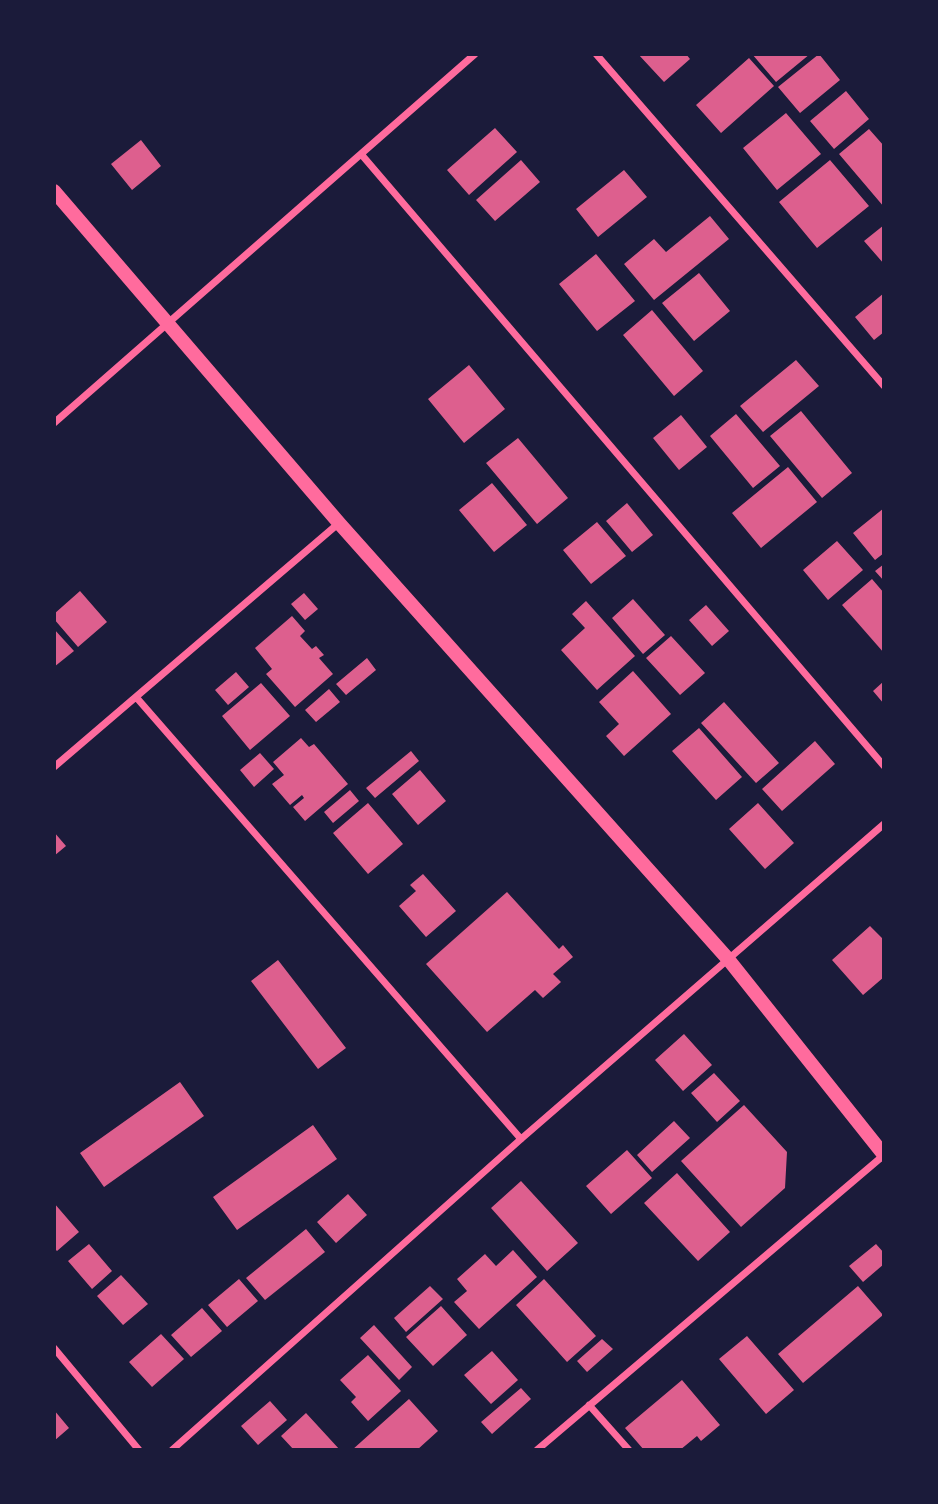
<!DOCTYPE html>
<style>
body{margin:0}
#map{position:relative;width:938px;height:1504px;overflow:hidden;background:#1b1b3a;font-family:"IBM Plex Serif",serif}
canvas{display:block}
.frame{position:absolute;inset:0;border:56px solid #1b1b3a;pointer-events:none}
</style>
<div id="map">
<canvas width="938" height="1504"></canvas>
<div class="frame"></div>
</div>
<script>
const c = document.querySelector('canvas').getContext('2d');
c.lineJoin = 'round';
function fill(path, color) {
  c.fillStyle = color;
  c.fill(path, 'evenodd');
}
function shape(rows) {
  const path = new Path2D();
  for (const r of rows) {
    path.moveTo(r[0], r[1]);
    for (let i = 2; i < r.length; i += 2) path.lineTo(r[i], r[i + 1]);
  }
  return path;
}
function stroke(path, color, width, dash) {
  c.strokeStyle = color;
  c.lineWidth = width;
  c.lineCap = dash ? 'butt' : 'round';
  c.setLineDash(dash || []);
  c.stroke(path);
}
const building = shape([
 [638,54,686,54,690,59,664,82],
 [752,54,810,54,776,82],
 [819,54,840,80,800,113,778,87],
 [749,58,774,86,721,133,696,105],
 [846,91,869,119,834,149,810,121],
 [786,113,821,154,777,190,743,148],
 [495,128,517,152,469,195,447,170],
 [869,129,884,146,884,207,839,154],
 [141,140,161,166,132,190,111,164],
 [521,160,540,182,495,221,476,200],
 [830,160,869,206,817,248,779,202],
 [624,170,647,197,598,237,576,209],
 [710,216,729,239,654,300,624,264,654,239,666,252],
 [884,225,884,264,864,241],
 [596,254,635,301,597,331,559,284],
 [699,273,730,311,694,341,662,303],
 [884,293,884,332,874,340,855,317],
 [652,310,703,371,674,396,623,335],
 [796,360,819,386,763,432,740,406],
 [469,365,505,409,464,443,428,399],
 [801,411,852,473,822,498,770,436],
 [736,414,780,466,753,488,710,436],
 [681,415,707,447,679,470,653,438],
 [518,438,568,498,537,524,486,463],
 [788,467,817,502,761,548,732,513],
 [492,483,527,525,494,552,459,510],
 [627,503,653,535,632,552,606,521],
 [884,508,884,553,875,560,853,533],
 [597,522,626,556,591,584,563,550],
 [837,541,863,570,828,600,803,570],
 [884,564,884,581,875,571],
 [872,579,884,593,884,653,842,605],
 [80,591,107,622,78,647,54,619,54,614],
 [304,593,318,609,305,620,291,604],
 [633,599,665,635,643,654,612,618],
 [586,601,635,656,597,690,561,650,585,628,572,614],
 [706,605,729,631,712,646,689,620],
 [292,616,305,631,300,636,312,649,316,646,324,655,319,658,333,674,295,707,266,674,272,669,255,648],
 [54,629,74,651,54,667],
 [671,636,705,673,680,695,646,658],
 [367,658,376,670,346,695,336,684],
 [633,671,671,714,624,756,606,736,619,724,599,702],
 [236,672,249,687,228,705,215,690],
 [884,681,884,704,873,691],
 [261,683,290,716,250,750,222,716],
 [329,689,340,702,316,722,305,710],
 [724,702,779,763,756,783,701,723],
 [699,728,742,777,716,800,672,751],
 [301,738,309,747,314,744,348,784,305,821,293,807,304,798,302,795,290,805,272,784,284,775,273,762],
 [815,741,835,764,782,811,762,789],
 [411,751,419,761,375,798,366,788],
 [260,753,274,769,254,787,240,770],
 [420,770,446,801,418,825,392,794],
 [350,790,359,801,333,823,324,812],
 [368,803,403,844,368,874,333,833],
 [758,803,794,843,765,869,729,829],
 [54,832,66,846,54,856],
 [423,874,456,911,426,937,399,906,416,891,410,885],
 [507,892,559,949,563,945,573,957,553,974,561,982,543,998,535,990,487,1032,426,964],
 [870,926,884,940,884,977,863,995,832,960],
 [278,960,346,1048,318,1069,251,981],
 [684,1034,712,1065,683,1091,655,1060],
 [714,1073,740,1101,717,1122,691,1093],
 [180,1082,204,1116,104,1187,80,1153],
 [744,1105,787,1152,785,1188,741,1227,681,1161],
 [674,1121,690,1138,652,1172,637,1155],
 [313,1125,337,1159,237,1230,213,1197],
 [627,1150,652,1178,611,1214,586,1186],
 [677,1173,730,1232,698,1261,644,1203],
 [521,1181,578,1243,547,1271,491,1208],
 [348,1194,367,1215,336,1243,317,1222],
 [54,1203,79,1232,57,1251,54,1248],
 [306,1229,325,1252,265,1300,246,1278],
 [89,1244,112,1271,92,1289,68,1261],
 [876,1244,884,1253,884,1264,863,1282,849,1266],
 [513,1250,537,1277,479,1329,454,1302,467,1291,457,1279,485,1254,496,1266],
 [121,1275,148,1304,123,1325,97,1296],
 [239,1279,258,1301,227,1327,208,1305],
 [544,1279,596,1336,567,1362,516,1305],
 [430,1286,443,1299,406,1332,394,1318],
 [858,1286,883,1315,803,1383,778,1354],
 [441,1306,467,1335,433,1366,406,1337],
 [202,1308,222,1331,191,1357,171,1335],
 [374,1325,412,1367,399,1380,360,1338],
 [161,1334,184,1359,152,1387,129,1362],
 [747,1336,794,1390,766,1414,719,1359],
 [602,1339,613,1349,587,1372,577,1361],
 [492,1351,518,1380,491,1404,464,1375],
 [368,1355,401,1391,368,1421,351,1402,356,1397,340,1380],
 [682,1380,720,1425,701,1441,697,1436,680,1450,644,1450,625,1428],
 [521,1388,531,1399,492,1434,481,1422],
 [409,1399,438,1431,417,1450,352,1450],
 [270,1401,287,1420,258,1445,241,1426],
 [54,1410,69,1428,54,1441],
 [306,1413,340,1450,294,1450,281,1436]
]);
const minor = shape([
 [596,54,884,386],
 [361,154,884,766],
 [54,423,475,54],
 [136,697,521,1139],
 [54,767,339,523],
 [54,1348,139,1450],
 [589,1405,629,1450],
 [172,1450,521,1139,884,824],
 [537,1450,884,1155]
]);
const secondary = shape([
 [54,191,339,523,728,959,884,1155]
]);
fill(building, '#dd5f8e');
stroke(minor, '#ff6b9d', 7);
stroke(secondary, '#ff6b9d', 14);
</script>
